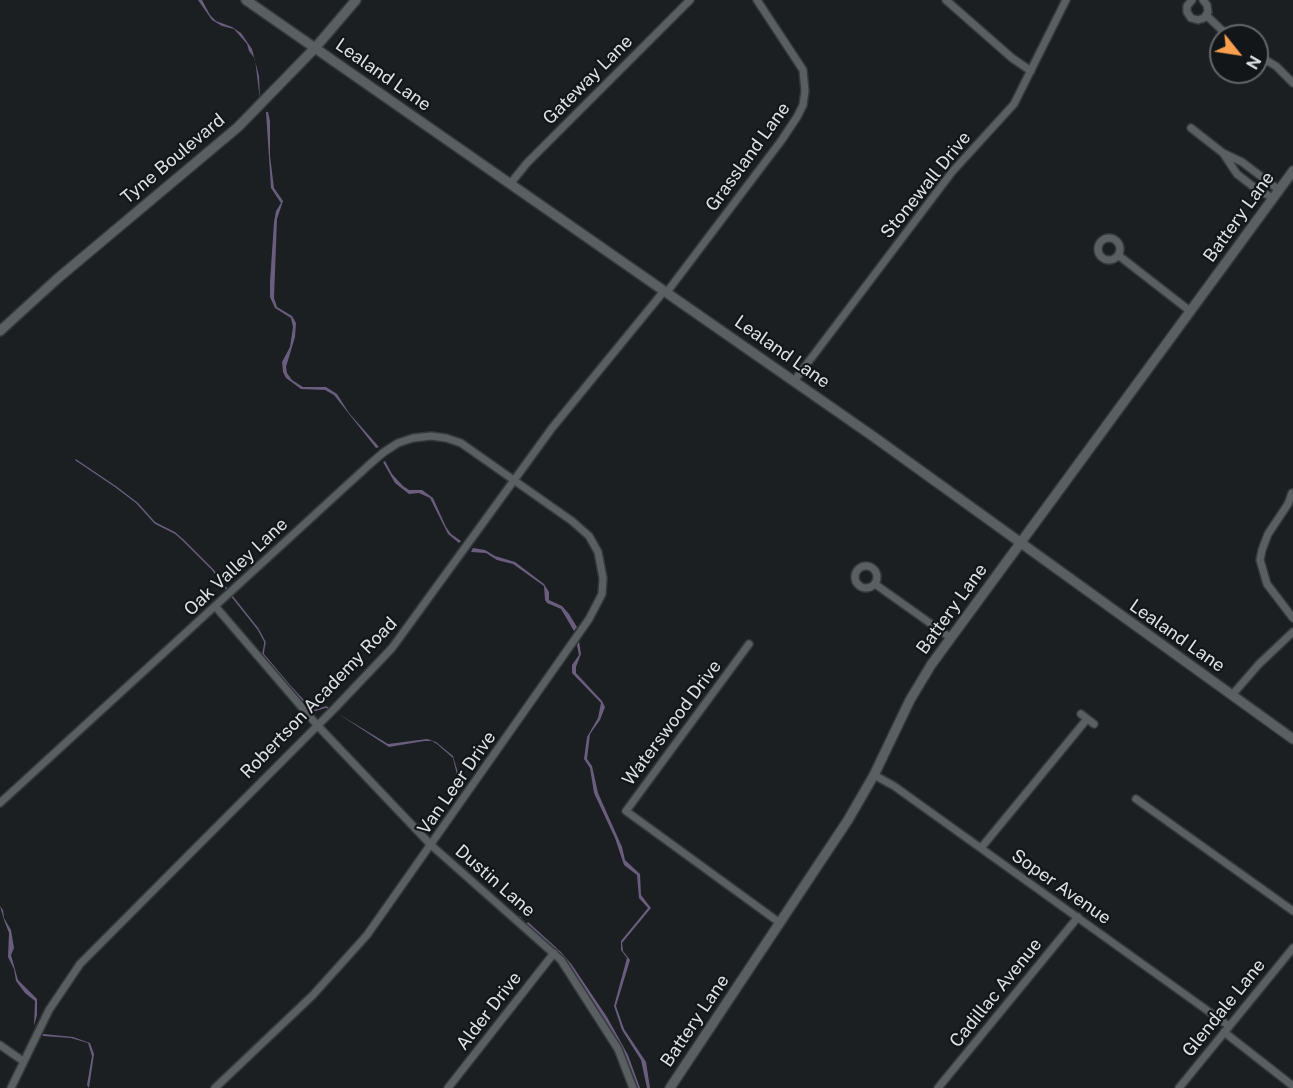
<!DOCTYPE html>
<style>
body{margin:0}
#map{position:relative;width:1293px;height:1088px;overflow:hidden;background:#1b1f22;font-family:"Public Sans",sans-serif}
canvas{display:block}
.north{position:absolute;left:1209px;top:24px;width:60px;height:60px;box-sizing:border-box;background:#121619;border:2px solid #64676a;border-radius:50%;rotate:120deg;font-size:16px;font-weight:700;line-height:24px;text-align:center;color:#dee1e3}
.north::after{content:'';display:block;margin:auto;width:21px;height:27px;background:#f99f4d;clip-path:polygon(50% 0,100% 100%,50% 72%,0 100%)}
</style>
<div id="map">
<canvas width="1293" height="1088"></canvas>
<div class="north">N</div>
</div>
<script>
const c = document.querySelector('canvas').getContext('2d');
c.lineJoin = 'round';
function fill(path, color) {
  c.fillStyle = color;
  c.fill(path, 'evenodd');
}
function shape(rows) {
  const path = new Path2D();
  for (const r of rows) {
    if (r.length === 3) {
      path.moveTo(r[0] + r[2], r[1]);
      path.arc(r[0], r[1], r[2], 0, 2 * Math.PI);
      continue;
    }
    path.moveTo(r[0], r[1]);
    for (let i = 2; i < r.length; i += 2) path.lineTo(r[i], r[i + 1]);
  }
  return path;
}
function stroke(path, color, width, dash) {
  c.strokeStyle = color;
  c.lineWidth = width;
  c.lineCap = dash ? 'butt' : 'round';
  c.setLineDash(dash || []);
  c.stroke(path);
}
function write(font, color, halo, rows, align = 'center') {
  c.font = font + ' "Public Sans",sans-serif';
  c.lineWidth = 4.5;
  c.setLineDash([]);
  c.textBaseline = 'middle';
  c.strokeStyle = halo;
  c.fillStyle = color;
  for (const [text, x, y, turn = 0] of rows) {
    c.save();
    c.translate(x, y);
    c.rotate((+turn || 0) * Math.PI / 180);
    c.textAlign = isNaN(turn) ? turn : align;
    if (halo) c.strokeText(text, 0, 0);
    c.fillText(text, 0, 0);
    c.restore();
  }
}
const water = shape([
 [198,0,202,0,210,15,216,21,232,27,241,33,252,49,259,76,260,100,255,59,249,51,247,44,234,29,222,26,212,20],
 [266,112,268,112,270,121,270,156,274,188,283,201,277,219,274,298,277,307,292,316,296,323,295,337,286,367,287,373,292,380,303,387,326,387,337,394,349,413,379,447,376,448,334,395,325,390,301,389,286,378,283,372,282,362,290,347,293,327,291,318,275,308,270,297,270,282,274,222,276,211,281,203,271,188],
 [385,461,392,474,403,486,409,490,422,490,433,498,446,527,451,534,461,541,459,543,448,534,430,498,419,493,409,494,395,483,383,462],
 [473,548,485,550,495,556,515,562,544,584,549,592,549,600,562,606,569,614,577,627,574,631,561,609,547,603,545,600,544,586,513,564,497,560,486,553,471,552],
 [579,641,581,654,576,667,576,673,602,701,605,707,600,720,590,734,587,759,592,766,598,793,622,847,625,860,640,874,641,895,651,908,622,943,623,951,630,960,616,1006,624,1029,646,1062,650,1088,647,1088,641,1060,622,1030,614,1006,627,958,621,950,621,941,648,908,639,898,637,875,624,865,615,838,594,793,590,768,584,759,587,737,598,718,601,703,572,673,572,665,579,655,577,645],
 [337,713,388,744,427,739,436,742,453,756,459,776,458,787,457,787,457,775,453,758,437,744,432,741,424,741,389,747],
 [0,906,3,910,4,918,11,930,14,948,11,955,18,980,37,999,37,1015,34,1026,35,1001,25,993,16,981,14,969,8,957,9,933,4,920],
 [528,922,561,952,572,965,607,1017,628,1055,640,1088,638,1088,623,1050,565,959,526,924],
 [43,1034,73,1037,90,1043,94,1054,89,1088,87,1085,92,1056,88,1043,71,1038,43,1036]
]);
const stream = shape([
 [76,460,116,487,137,503,155,523,175,533,183,540,213,570,228,591],
 [231,595,258,629,265,642,263,654,290,686,313,711,326,707,330,709],
 [520,917,521,919]
]);
const street = shape([
 [946,0,1012,58,1031,71],
 [1192,0,1187,6,1187,12,1191,18,1198,20,1204,18,1208,12,1207,5,1203,0],
 [1206,15,1228,36],
 [1257,55,1276,66,1293,83],
 [1191,128,1223,153],
 [510,184,527,163,690,0],
 [1273,198,1255,188,1237,174,1223,153,1242,162,1279,190],
 [1109,249,11],
 [1118,255,1190,311],
 [667,292,781,141,797,117,803,105,805,91,803,70,757,0],
 [794,381,952,172,1014,104,1066,0],
 [1292,493,1288,504,1268,534,1262,550,1260,560,1267,584,1293,618],
 [866,577,11],
 [875,584,951,638],
 [215,606,317,725,431,845,561,960,618,1049,633,1088],
 [749,644,626,811,780,923],
 [1232,695,1259,664,1293,632],
 [1081,714,1094,724],
 [874,775,894,786,1229,1026],
 [1136,799,1293,911],
 [0,803,370,464,384,452,398,443,413,438,431,436,446,438,461,443,572,521,589,536,598,552,603,578,602,594,589,619,367,935,313,995,215,1088],
 [981,848,1087,719],
 [1224,1032,1293,1086],
 [0,1045,23,1061],
 [11,1088,49,1010,80,964,336,707,392,648,552,428,664,291],
 [448,1088,554,953],
 [938,1088,1078,917],
 [1179,1088,1293,948]
]);
const secondary = shape([
 [246,0,874,437,1293,739],
 [0,331,57,279,238,127,315,48,356,0],
 [670,1088,848,820,874,775,910,700,931,665,1293,171]
]);
const streetNames = [
 ["Lealand Lane",383,75,35],
 ["Gateway Lane",588,80,-45],
 ["Grassland Lane",748,157,-54],
 ["Tyne Boulevard",173,159,-40],
 ["Stonewall Drive",926,185,-51],
 ["Battery Lane",1239,217,-54],
 ["Lealand Lane",782,352,35],
 ["Oak Valley Lane",236,567,-43],
 ["Battery Lane",952,609,-54],
 ["Lealand Lane",1177,636,35],
 ["Robertson Academy Road",319,698,-46],
 ["Waterswood Drive",672,723,-53],
 ["Van Leer Drive",457,783,-55],
 ["Dustin Lane",495,881,41],
 ["Soper Avenue",1061,887,35],
 ["Cadillac Avenue",996,993,-51],
 ["Glendale Lane",1224,1008,-51],
 ["Alder Drive",489,1011,-52],
 ["Battery Lane",695,1021,-56]
];
fill(water, '#6a5d7d');
stroke(stream, '#6a5d7d', 1.5);
stroke(street, '#36393b', 10);
stroke(secondary, '#36393b', 12);
stroke(street, '#5a5f62', 7);
stroke(secondary, '#5a5f62', 9);
write('18px', '#dee1e3', '#121619', streetNames);
</script>
